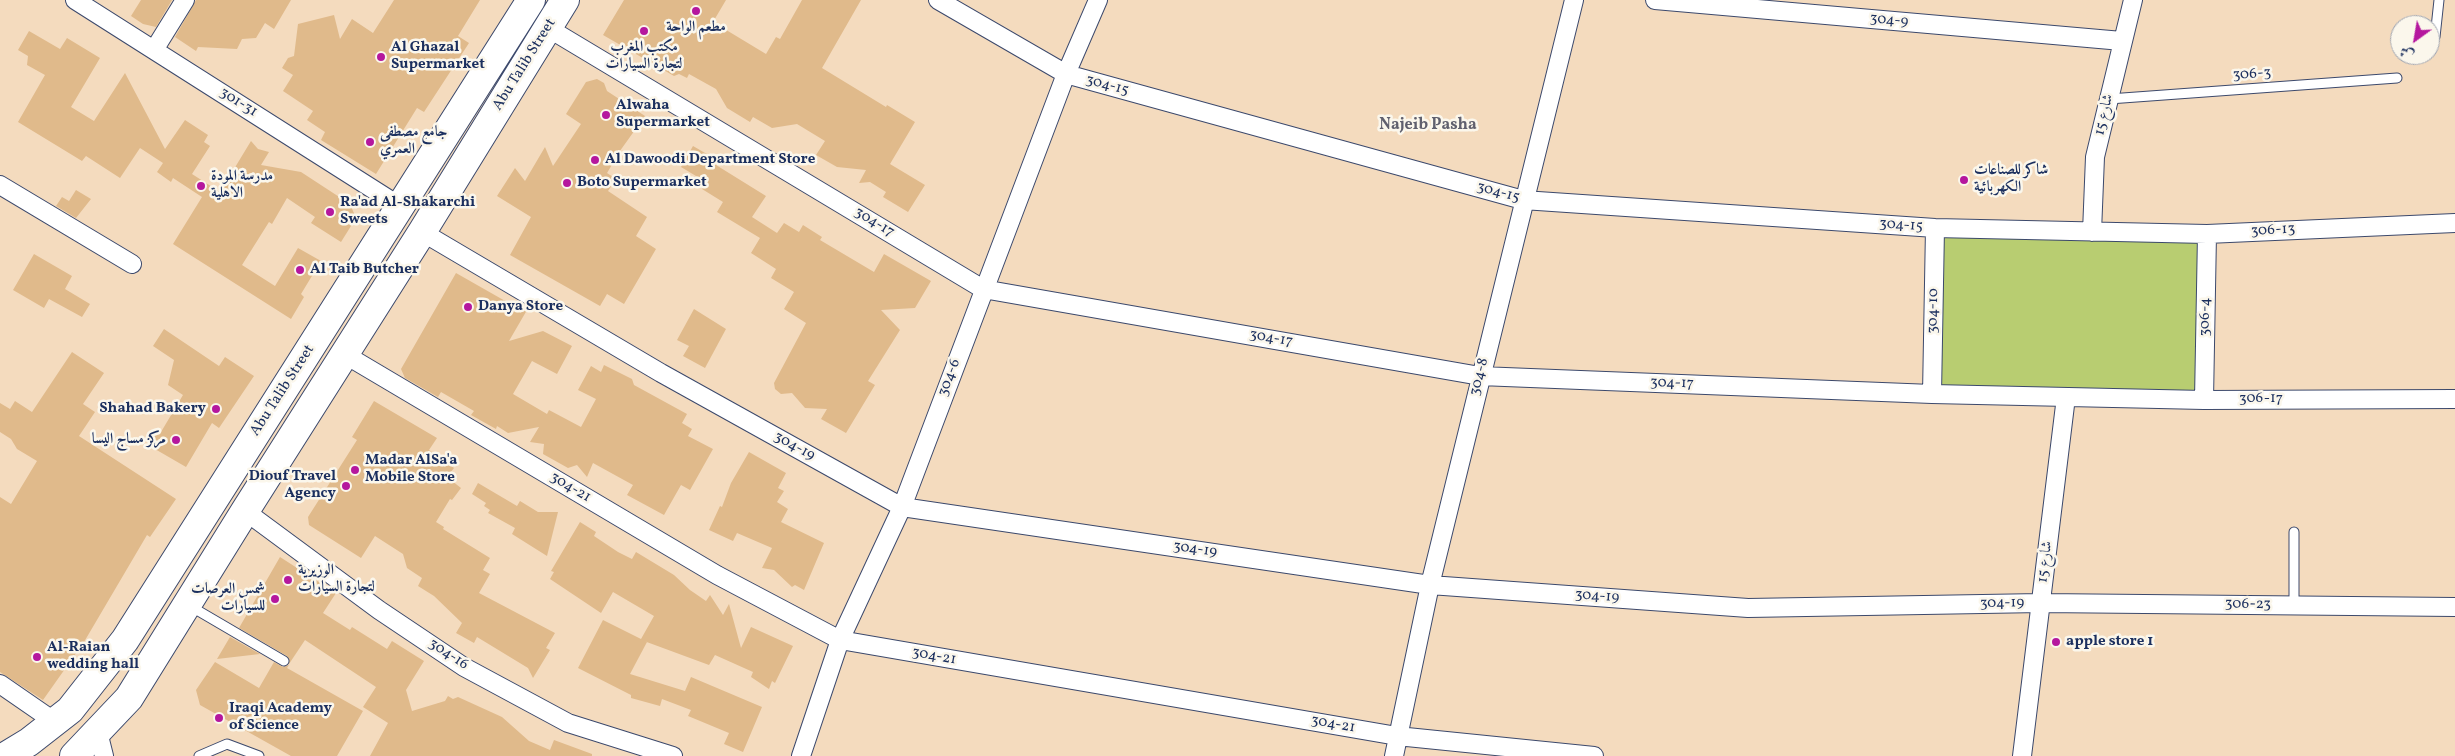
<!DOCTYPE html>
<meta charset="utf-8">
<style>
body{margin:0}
#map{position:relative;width:2455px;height:756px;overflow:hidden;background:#f4dbbe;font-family:Vollkorn,Amiri,serif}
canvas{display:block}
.north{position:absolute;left:2390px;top:15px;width:50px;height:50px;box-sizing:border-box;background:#fbf7ec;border:1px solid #a1a7b3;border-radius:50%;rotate:212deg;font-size:14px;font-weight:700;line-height:20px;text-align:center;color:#1b2f5e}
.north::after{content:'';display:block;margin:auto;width:18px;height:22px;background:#b5179e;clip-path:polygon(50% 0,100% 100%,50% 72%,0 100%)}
</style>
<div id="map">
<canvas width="2455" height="756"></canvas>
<div class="north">ش</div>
</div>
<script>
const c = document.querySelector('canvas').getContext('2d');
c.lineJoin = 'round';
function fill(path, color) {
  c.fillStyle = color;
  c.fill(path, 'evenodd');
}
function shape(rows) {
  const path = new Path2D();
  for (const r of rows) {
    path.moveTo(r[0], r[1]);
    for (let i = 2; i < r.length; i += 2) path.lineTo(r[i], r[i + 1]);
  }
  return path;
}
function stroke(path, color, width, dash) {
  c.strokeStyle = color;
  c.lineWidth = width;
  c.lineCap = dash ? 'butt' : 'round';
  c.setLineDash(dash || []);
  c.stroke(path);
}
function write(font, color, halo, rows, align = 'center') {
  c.font = font + ' Vollkorn,Amiri,serif';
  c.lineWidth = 5;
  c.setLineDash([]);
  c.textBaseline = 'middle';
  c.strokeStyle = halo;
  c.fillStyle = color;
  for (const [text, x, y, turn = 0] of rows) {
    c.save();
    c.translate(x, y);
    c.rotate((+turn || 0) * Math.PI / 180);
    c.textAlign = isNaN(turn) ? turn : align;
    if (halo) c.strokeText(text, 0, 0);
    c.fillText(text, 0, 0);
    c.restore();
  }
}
const green = shape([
 [1935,228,2207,234,2204,400,1932,394]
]);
const building = shape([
 [141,0,172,0,156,27,143,24,131,16],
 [196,0,291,0,274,29,265,23,256,38,242,39,237,49,198,47,196,51,175,37],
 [394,0,480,0,458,36,469,43,424,112,417,108,376,174,321,140,325,132,307,120,313,111,283,91,293,75,282,68,288,58,294,56,298,24,334,15,340,39,352,19,373,33],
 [624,0,726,0,713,22,766,54,776,37,780,39,802,0,861,0,822,68,886,107,887,105,915,122,890,164,925,185,908,212,883,197,886,192,870,182,859,183,866,170,837,167,816,155,825,141,797,124,772,128,753,117,750,122,727,108,716,89,689,74,687,78,679,74,674,76,603,35],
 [29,31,60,49,67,38,100,58,71,107,94,121,125,73,165,149,185,120,208,135,204,142,210,146,192,174,220,192,251,141,258,149,269,152,261,165,301,172,350,204,356,218,341,242,311,223,315,217,287,198,272,224,269,222,242,265,275,286,298,248,321,261,301,294,304,297,291,319,173,244,202,197,173,178,171,182,157,172,163,163,140,148,120,178,86,156,82,161,18,122,45,75,27,65,28,56,18,50],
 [597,79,604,83,607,91,645,116,612,162,613,163,607,173,616,179,608,191,647,217,636,236,656,249,624,304,607,294,600,306,510,255,531,217,497,196,515,168,525,181,545,147,553,166,581,124,566,114,586,82],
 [693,146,719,161,716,165,766,196,752,217,777,233,784,223,799,232,803,225,822,237,820,240,874,272,884,254,931,281,915,308,881,310,900,330,868,381,875,385,846,433,821,419,827,409,805,408,792,393,781,394,775,389,774,383,806,323,784,309,794,292,771,278,776,269,751,253,760,238,717,212,723,202,702,189,706,182,681,167],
 [76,190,91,199,76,218,56,206,62,197,69,201],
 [34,254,72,276,65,289,90,304,82,317,49,299,44,308,13,290],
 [456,273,514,306,516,303,527,310,509,341,543,331,572,346,557,374,532,361,513,394,547,414,549,410,581,427,596,399,578,390,591,366,601,372,604,365,632,379,634,385,687,414,682,423,692,429,688,436,713,449,690,490,681,485,664,515,627,495,633,485,593,463,587,477,577,465,568,468,543,454,544,444,530,442,539,427,508,433,497,426,496,429,471,415,474,411,441,392,438,397,405,378,401,369],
 [694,309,726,329,705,368,683,356,689,346,677,340],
 [164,329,219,366,225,357,254,376,219,428,212,423,186,467,148,445,157,430,161,432,183,395,168,385,174,360,153,346],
 [72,352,104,373,83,404,95,412,79,436,176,499,150,537,147,535,84,642,43,700,0,672,0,497,11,504,37,461,17,449,11,439,0,432,0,403,10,409,15,401,32,412],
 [374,401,437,438,429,450,454,468,447,477,461,488,452,500,450,499,436,522,444,527,443,529,490,558,483,570,490,574,479,593,555,633,546,648,550,650,533,678,528,668,477,637,474,643,456,633,462,623,434,596,418,586,422,578,407,568,403,554,375,536,361,558,309,525,308,517,357,440,352,437],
 [749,452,786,473,778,488,784,491,777,502,788,509,781,522,824,543,804,590,795,585,792,587,774,570,762,568,772,548,737,533,733,541,709,530,720,506,722,507,731,483],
 [478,483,517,506,520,501,538,512,558,512,547,556,512,534,515,528,488,513,490,510,484,506,486,503,472,494],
 [580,522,596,532,594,536,618,552,632,559,636,552,674,575,690,590,706,601,710,595,723,615,729,604,741,648,751,627,793,646,775,683,772,681,769,689,751,677,753,672,715,655,709,665,644,641,647,642,630,674,685,691,691,677,762,707,743,752,724,744,729,733,688,716,691,710,662,699,660,706,631,698,631,695,578,668,603,620,641,639,654,616,613,592,601,613,550,579,554,572,551,571],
 [280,557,336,593,323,613,350,630,352,627,387,649,392,641,424,661,406,690,412,711,445,701,448,696,453,699,458,697,502,717,529,741,550,750,554,740,592,754,592,756,370,756,388,723,363,707,376,687,305,640,289,664,287,656,239,628],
 [230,637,260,654,217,659],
 [215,662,259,688,274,662,283,667,289,665,287,668,363,711,337,756,291,756,200,705,196,690]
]);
const lane = shape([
 [2435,37,2439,0],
 [2109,99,2397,78],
 [2294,605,2294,532],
 [190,606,284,661],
 [199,756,227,744,259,756]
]);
const street = shape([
 [75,0,401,207],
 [938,0,1066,74,1523,200,1935,228,2207,234,2455,223],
 [1655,0,2122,41],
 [548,28,983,289,1480,376,1932,394,2204,400,2455,399],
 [154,50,185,0],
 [0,185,132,264],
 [422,232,661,373,902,507,1430,585,1748,608,2041,603,2455,607],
 [2092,232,2095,157,2133,0],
 [344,354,717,575,840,640,1397,736,1594,756],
 [1932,394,1935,228],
 [2204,400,2207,234],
 [245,511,379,610,464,667,568,723,673,756],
 [0,684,55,722],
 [94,735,100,740,104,756],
 [801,756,840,640,902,507,1066,74,1098,0],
 [1394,756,1430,585,1574,0],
 [2022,756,2066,397]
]);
const primary = shape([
 [6,756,29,742,70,710,125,640,531,0],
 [74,756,129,698,245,511,422,232,565,0]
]);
const markers = [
 [696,11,5,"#b5179e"],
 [644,31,5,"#b5179e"],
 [381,57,5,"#b5179e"],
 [606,115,5,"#b5179e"],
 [370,142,5,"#b5179e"],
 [595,160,5,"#b5179e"],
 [1964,180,5,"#b5179e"],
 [567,183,5,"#b5179e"],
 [201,186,5,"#b5179e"],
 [330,212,5,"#b5179e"],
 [300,270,5,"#b5179e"],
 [468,307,5,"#b5179e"],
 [216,409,5,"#b5179e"],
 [176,440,5,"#b5179e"],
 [355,470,5,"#b5179e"],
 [346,486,5,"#b5179e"],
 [288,580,5,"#b5179e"],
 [275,599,5,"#b5179e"],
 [2056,642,5,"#b5179e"],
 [37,657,5,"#b5179e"],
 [219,718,5,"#b5179e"]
];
const streetNames = [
 ["304-9",1889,21,5],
 ["Abu Talib Street",525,65,-58],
 ["306-3",2252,75,-4],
 ["304-15",1107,86,15],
 ["301-31",238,103,32],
 ["شارع 15",2105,115,-77],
 ["304-15",1498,193,15],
 ["304-17",874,223,31],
 ["304-15",1901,226,4],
 ["306-13",2273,231,-3],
 ["304-10",1934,311,-89],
 ["306-4",2206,317,-89],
 ["304-17",1271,339,10],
 ["304-8",1480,377,-76],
 ["304-6",950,378,-69],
 ["304-17",1672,384,2],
 ["Abu Talib Street",283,391,-57],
 ["306-17",2261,399],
 ["304-19",794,447,29],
 ["304-21",570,488,31],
 ["304-19",1195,550,8],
 ["شارع 15",2046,562,-83],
 ["304-19",1597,597,4],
 ["304-19",2002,604,-1],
 ["306-23",2248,605,1],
 ["304-16",448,655,33],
 ["304-21",934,657,10],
 ["304-21",1333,725,10]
];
const poiNames = [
 ["مطعم الواحة",696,28,"center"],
 ["Al Ghazal",391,48],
 ["Supermarket",391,65],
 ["مكتب المغرب",644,48,"center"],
 ["لتجارة السيارات",644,65,"center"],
 ["Alwaha",616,106],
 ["Supermarket",616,123],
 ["جامع مصطفى",380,133],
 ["العمري",380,150],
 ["Al Dawoodi Department Store",605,160],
 ["شاكر للصناعات",1974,171],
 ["الكهربائية",1974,188],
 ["مدرسة المودة",211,177],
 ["الاهلية",211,194],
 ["Boto Supermarket",577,183],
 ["Ra'ad Al-Shakarchi",340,203],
 ["Sweets",340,220],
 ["Al Taib Butcher",310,270],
 ["Danya Store",478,307],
 ["Shahad Bakery",206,409,"right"],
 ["مركز مساج اليسا",166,440,"right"],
 ["Madar AlSa'a",365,461],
 ["Mobile Store",365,478],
 ["Diouf Travel",336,477,"right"],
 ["Agency",336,494,"right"],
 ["الوزيرية",298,571],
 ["لتجارة السيارات",298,588],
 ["شمس العرصات",265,590,"right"],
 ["للسيارات",265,607,"right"],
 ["apple store 1",2066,642],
 ["Al-Raian",47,648],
 ["wedding hall",47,665],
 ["Iraqi Academy",229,709],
 ["of Science",229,726]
];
const neighbourhoodNames = [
 ["Najeib Pasha",1428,126]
];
fill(green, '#b8cd71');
fill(building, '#e0ba8b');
stroke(lane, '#3c496c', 11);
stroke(street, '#3c496c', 20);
stroke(primary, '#3c496c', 30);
stroke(lane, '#fff', 9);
stroke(street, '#fff', 18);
stroke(primary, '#fff', 28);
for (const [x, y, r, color] of markers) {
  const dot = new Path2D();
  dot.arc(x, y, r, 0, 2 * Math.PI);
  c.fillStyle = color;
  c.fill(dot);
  stroke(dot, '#fbf7ec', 2);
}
write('15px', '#1b2f5e', '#fbf7ec', streetNames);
write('bold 15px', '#1b2f5e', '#fbf7ec', poiNames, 'left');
write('bold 16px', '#60606e', '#fbf7ec', neighbourhoodNames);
</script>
